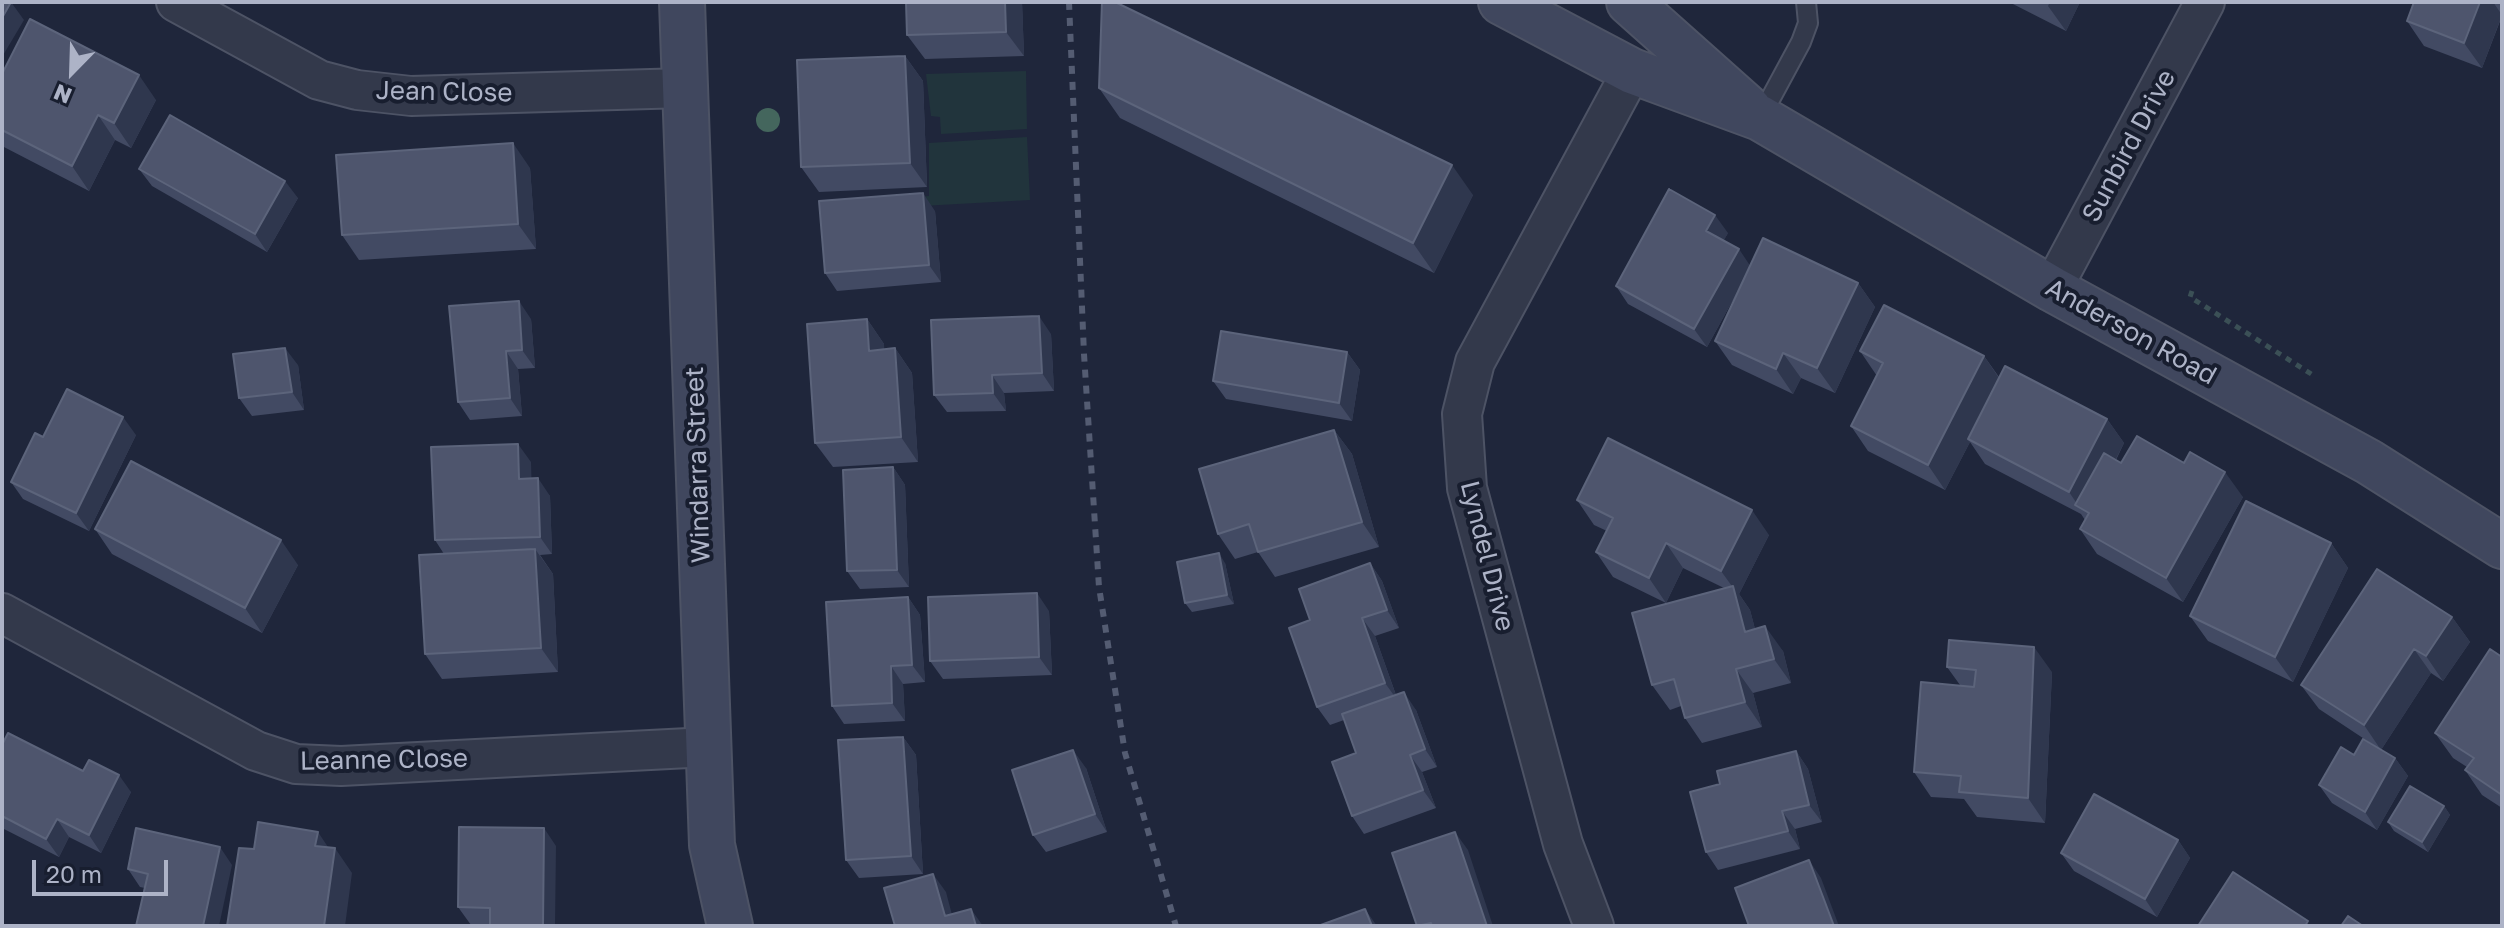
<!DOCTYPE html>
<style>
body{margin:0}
#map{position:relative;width:2504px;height:928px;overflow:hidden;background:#1f263b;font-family:"Golos Text",sans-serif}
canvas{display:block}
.frame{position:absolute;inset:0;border:4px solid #adb3c7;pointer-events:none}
.north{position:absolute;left:32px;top:32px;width:80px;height:80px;-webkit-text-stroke:6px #181e2f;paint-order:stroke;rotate:203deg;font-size:22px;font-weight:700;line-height:32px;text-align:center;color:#adb3c7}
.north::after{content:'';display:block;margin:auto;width:28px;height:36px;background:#adb3c7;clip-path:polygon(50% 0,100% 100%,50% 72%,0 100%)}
.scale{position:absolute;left:32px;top:860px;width:136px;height:36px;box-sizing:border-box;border:4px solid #adb3c7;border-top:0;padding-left:10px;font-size:24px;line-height:28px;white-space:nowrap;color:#adb3c7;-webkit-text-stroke:6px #181e2f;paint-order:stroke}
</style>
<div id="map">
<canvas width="2504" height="928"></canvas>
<div class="frame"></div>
<div class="north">N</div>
<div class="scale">20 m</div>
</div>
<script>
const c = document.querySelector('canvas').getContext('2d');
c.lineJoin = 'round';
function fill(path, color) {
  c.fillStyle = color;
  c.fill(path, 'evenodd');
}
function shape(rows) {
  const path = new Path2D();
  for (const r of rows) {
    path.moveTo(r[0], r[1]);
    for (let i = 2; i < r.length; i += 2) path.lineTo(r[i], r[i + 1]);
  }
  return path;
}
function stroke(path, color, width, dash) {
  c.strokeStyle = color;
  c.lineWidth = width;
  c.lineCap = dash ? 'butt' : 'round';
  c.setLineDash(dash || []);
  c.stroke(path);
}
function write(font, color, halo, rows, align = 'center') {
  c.font = font + ' "Golos Text",sans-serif';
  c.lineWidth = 8;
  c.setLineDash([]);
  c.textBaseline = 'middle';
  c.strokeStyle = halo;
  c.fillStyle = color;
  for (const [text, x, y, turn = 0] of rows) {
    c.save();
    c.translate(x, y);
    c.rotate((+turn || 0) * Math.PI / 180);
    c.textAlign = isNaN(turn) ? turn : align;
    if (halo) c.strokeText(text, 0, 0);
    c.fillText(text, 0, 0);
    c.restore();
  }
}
const green = shape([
 [1026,71,1027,129,941,134,940,117,931,116,926,74],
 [1027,137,1030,200,849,210,848,205,929,196,929,143]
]);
const path = shape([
 [2192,291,2190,297,2316,377]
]);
const lane = shape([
 [1760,118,1801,42,1808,23,1806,2]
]);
const street = shape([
 [176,2,319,80,357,90,411,96,685,88],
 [2052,289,2205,2],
 [2,613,256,751,296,764,341,766,708,747],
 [1594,926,1563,844,1467,488,1462,414,1475,362,1632,71]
]);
const secondary = shape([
 [682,2,712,845,730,926],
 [1501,2,1632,71,1760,118,2052,289,2369,462,2502,546],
 [1629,2,1749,109]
]);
const rail = shape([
 [1069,2,1084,354,1099,587,1125,753,1176,926]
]);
const trees = [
 [768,120]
];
const wall = shape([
 [906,2,1022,2,1024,56,925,59,907,35],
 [2009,2,2080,2,2066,31],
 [2414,2,2502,2,2502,16,2482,68,2424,46,2407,21],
 [905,56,923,81,927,187,819,192,801,167],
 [2,74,156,100,131,148,115,140,89,191,2,146],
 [1099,88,1473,195,1434,273,1120,118],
 [530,168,536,249,359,260,342,235],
 [139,169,298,198,267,252,152,186],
 [935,211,941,282,837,291,825,273],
 [1728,233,1723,241,1750,266,1858,283,1875,307,1835,393,1801,378,1793,394,1732,365,1715,341,1740,287,1707,347,1628,304,1616,286],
 [531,319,535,368,518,369,522,416,470,420,458,402],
 [867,319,884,344,884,349,895,348,912,373,918,462,833,467,815,443],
 [1051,334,1054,391,1004,393,1006,411,947,412,934,395],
 [1860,351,1984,356,1999,377,2107,419,2124,443,2116,460,2121,463,2243,497,2183,602,2097,554,2080,529,2085,520,2081,514,1985,464,1970,442,1945,490,1868,451,1851,426,1877,376],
 [1347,352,1360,370,1352,421,1226,399,1213,381],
 [298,365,304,410,252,416,239,398],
 [1334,430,1352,454,1379,547,1275,577,1258,552,1235,559,1218,534],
 [136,435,89,531,23,499,11,482],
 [531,462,531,479,550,496,552,554,540,555,553,574,558,672,442,679,425,654,444,554,435,540],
 [893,467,905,485,909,587,860,589,847,571],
 [1577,500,1769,535,1739,594,1750,610,1755,629,1783,651,1791,683,1753,693,1762,727,1702,743,1685,718,1681,706,1670,710,1652,685,1724,588,1683,568,1666,603,1613,577,1596,552,1607,531,1594,525],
 [95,529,298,565,262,633,112,554],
 [2331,543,2348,568,2293,682,2208,641,2190,616],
 [1225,563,1234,604,1192,612,1185,603],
 [1370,563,1382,581,1399,628,1375,636,1396,695,1416,710,1437,767,1422,772,1436,808,1364,834,1352,816,1356,753,1344,720,1330,725,1317,707,1310,620],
 [908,597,920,615,925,682,903,684,905,721,844,724,832,706],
 [1049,611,1052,675,943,679,930,661],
 [2452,617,2470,642,2443,681,2431,673,2381,750,2319,709,2301,685],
 [2502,657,2502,808,2482,795,2465,770,2467,767,2453,758,2435,733],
 [1947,667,2052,672,2045,823,1977,817,1964,799,1931,797,1914,772,1960,685],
 [903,737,916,755,923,874,859,878,846,860],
 [2,745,83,771,131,792,101,853,69,837,59,857,2,828],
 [1796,751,1808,769,1822,822,1795,829,1800,849,1718,870,1706,852],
 [2354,755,2395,758,2408,776,2377,830,2332,803,2319,785],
 [1086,768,1107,832,1046,852,1033,835],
 [2444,806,2450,815,2428,852,2394,831,2388,822],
 [2178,840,2190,858,2157,917,2074,871,2061,853],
 [556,846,490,925,471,925,458,907],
 [232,865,145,888,140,887,128,869]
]);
const shadedWall = shape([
 [11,2,24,20,2,57,2,18],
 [1005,2,1022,2,1024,56,1006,32],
 [2050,2,2080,2,2066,31,2048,6],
 [2480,2,2493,2,2502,15,2482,68,2464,43],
 [905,56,923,81,927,187,910,163],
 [139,75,156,100,131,148,114,123],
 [98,115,115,140,89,191,72,166],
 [513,143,530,168,536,249,518,224],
 [1452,165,1473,195,1434,273,1413,243],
 [285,181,298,198,267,252,255,234],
 [923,193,935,211,941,282,929,265],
 [1715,215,1728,233,1719,249,1706,231],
 [1739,249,1751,267,1707,347,1694,329],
 [1858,283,1875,307,1835,393,1817,368],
 [519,301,531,319,535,368,522,350],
 [1039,316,1051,334,1054,391,1042,373],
 [867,319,884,344,886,375,869,351],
 [285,348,298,365,304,410,292,392],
 [895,348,912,373,918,462,901,437],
 [506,351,518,369,522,416,510,398],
 [1347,352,1360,370,1352,421,1339,403],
 [1783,353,1801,378,1793,394,1776,369],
 [1984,356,2001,381,1968,439,1970,442,1945,490,1928,465],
 [992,375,1004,393,1006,411,993,393],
 [123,417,136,435,89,531,76,513],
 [2107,419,2124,443,2089,512,2080,508,2069,492],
 [1334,430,1352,454,1379,547,1362,522],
 [518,444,531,462,532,497,519,479],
 [893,467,905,485,909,587,897,570],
 [2225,472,2243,497,2183,602,2166,578],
 [538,478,550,496,552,554,540,537],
 [1752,510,1769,535,1739,594,1750,610,1762,656,1745,632,1734,589,1721,571],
 [281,540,298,565,262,633,245,608],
 [1666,543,1683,568,1666,603,1649,578],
 [2331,543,2348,568,2293,682,2275,657],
 [535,549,553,574,558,672,541,648],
 [1219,553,1225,563,1234,604,1227,595],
 [1370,563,1382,581,1399,628,1387,610],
 [1037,593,1049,611,1052,675,1039,657],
 [908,597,920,615,925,682,912,665],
 [2452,617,2470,642,2443,681,2426,656],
 [1362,618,1375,636,1398,701,1385,683],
 [1765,626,1783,651,1791,683,1774,659],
 [2034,647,2052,672,2045,823,2028,798],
 [2414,649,2431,673,2381,750,2364,725],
 [891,666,903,684,905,721,892,703],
 [1736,669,1753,693,1762,727,1745,702],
 [1404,692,1416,710,1437,767,1425,749],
 [903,737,916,755,923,874,911,856],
 [1073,750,1086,768,1107,832,1095,814],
 [1796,751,1808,769,1822,822,1809,805],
 [1410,755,1422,772,1436,808,1423,790],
 [2395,758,2408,776,2377,830,2365,812],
 [119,775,131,792,101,853,89,835],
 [2444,806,2450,815,2428,852,2422,842],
 [1782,811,1795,829,1800,849,1788,831],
 [57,819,69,837,59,857,46,839],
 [544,828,556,846,555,926,543,926],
 [318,832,334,856,335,848,352,873,345,926,324,926,315,846],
 [1455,832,1468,850,1493,926,1487,926],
 [2178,840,2190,858,2157,917,2145,899],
 [220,847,232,865,219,926,203,926],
 [1809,860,1821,878,1839,926,1834,926],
 [933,874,946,892,955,926,945,916],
 [971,909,983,926,976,926],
 [1365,909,1377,926,1372,926]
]);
const building = shape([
 [2,2,11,2,2,18,2,2],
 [906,2,1005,2,1006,32,907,35,906,2],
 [1102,2,1115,2,1452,165,1413,243,1099,88,1102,2],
 [2414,2,2480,2,2464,43,2407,21,2414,2],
 [30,19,139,75,114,123,98,115,72,166,2,130,2,74,30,19],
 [905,56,910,163,801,167,797,60,905,56],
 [170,115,285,181,255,234,139,169,170,115],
 [513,143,518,224,342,235,336,155,513,143],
 [1669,189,1715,215,1706,231,1739,249,1694,329,1616,286,1669,189],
 [923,193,929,265,825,273,819,201,923,193],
 [1763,238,1858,283,1817,368,1783,353,1776,369,1715,341,1763,238],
 [519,301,522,350,506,351,510,398,458,402,449,306,519,301],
 [1884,305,1984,356,1928,465,1851,426,1883,363,1860,351,1884,305],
 [1039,316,1042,373,992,375,993,393,934,395,931,320,1039,316],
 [867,319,869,351,895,348,901,437,815,443,807,324,867,319],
 [1221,331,1347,352,1339,403,1213,381,1221,331],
 [285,348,292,392,239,398,233,354,285,348],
 [2005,366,2107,419,2069,492,1968,439,2005,366],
 [67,389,123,417,76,513,11,482,35,433,43,437,67,389],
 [1334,430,1362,522,1258,552,1249,524,1218,534,1199,469,1334,430],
 [2137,436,2184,463,2190,452,2225,472,2166,578,2080,529,2089,513,2075,505,2104,453,2121,463,2137,436],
 [1608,438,1752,510,1721,571,1666,543,1649,578,1596,552,1613,518,1577,500,1608,438],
 [518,444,519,479,538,478,540,537,435,540,431,447,518,444],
 [131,461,281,540,245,608,95,529,131,461],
 [893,467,897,570,847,571,843,470,893,467],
 [2246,501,2331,543,2275,657,2190,616,2246,501],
 [535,549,541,648,425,654,419,555,535,549],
 [1219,553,1227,595,1185,603,1177,562,1219,553],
 [1370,563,1387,610,1362,618,1385,683,1317,707,1289,628,1310,620,1299,589,1370,563],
 [2377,569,2452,617,2426,656,2414,649,2364,725,2301,685,2377,569],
 [1733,586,1745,632,1765,626,1774,659,1736,669,1745,702,1685,718,1674,679,1652,685,1632,613,1733,586],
 [1037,593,1039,657,930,661,928,597,1037,593],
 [908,597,912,665,891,666,892,703,832,706,826,602,908,597],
 [1949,640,2034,647,2028,798,1959,792,1961,776,1914,772,1921,682,1974,687,1976,670,1947,667,1949,640],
 [2490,649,2502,657,2502,795,2465,770,2474,758,2435,733,2490,649],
 [1404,692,1425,749,1410,755,1423,790,1352,816,1332,762,1356,753,1342,714,1404,692],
 [8,733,83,771,89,760,119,775,89,835,57,819,46,839,2,816,2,745,8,733],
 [903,737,911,856,846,860,838,740,903,737],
 [2363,739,2395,758,2365,812,2319,785,2341,747,2354,755,2363,739],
 [1073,750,1095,814,1033,835,1012,770,1073,750],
 [1796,751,1809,805,1782,811,1788,831,1706,852,1690,792,1720,784,1717,771,1796,751],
 [2410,786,2444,806,2422,842,2388,822,2410,786],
 [2094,794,2178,840,2145,899,2061,853,2094,794],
 [258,822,318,832,315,846,335,848,324,926,227,926,239,848,254,849,258,822],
 [459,827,544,828,543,926,490,926,490,908,458,907,459,827],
 [136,828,220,847,203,926,136,926,148,874,128,869,136,828],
 [1455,832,1487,926,1432,926,1431,923,1417,926,1392,853,1455,832],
 [1809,860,1834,926,1749,926,1735,888,1809,860],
 [2233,872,2308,921,2305,926,2198,926,2233,872],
 [933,874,945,916,971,909,976,926,895,926,884,888,933,874],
 [1365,909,1372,926,1318,926,1365,909],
 [2348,916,2363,926,2341,926,2348,916]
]);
const streetNames = [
 ["Jean Close",444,92,1],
 ["Sunbird Drive",2129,146,-62],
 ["Anderson Road",2131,332,29],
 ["Windarra Street",698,465,-92],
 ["Lyndel Drive",1487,556,76],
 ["Leanne Close",384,760,-1]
];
fill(green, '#21343c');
stroke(lane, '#4d5365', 22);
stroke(street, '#4d5365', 42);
stroke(secondary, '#4d5365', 48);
stroke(path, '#3b5056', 5, [6, 6]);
stroke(lane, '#33394b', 18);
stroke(street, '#33394b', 38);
stroke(secondary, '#40475e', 44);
stroke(rail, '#545c72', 6, [8, 8]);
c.fillStyle = '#44665d';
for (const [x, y] of trees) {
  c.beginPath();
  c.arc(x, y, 12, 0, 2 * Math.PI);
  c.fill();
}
fill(wall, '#424a63');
fill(shadedWall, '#2f374e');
fill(building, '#4e556d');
stroke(building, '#5c647b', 2);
write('26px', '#adb3c7', '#181e2f', streetNames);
</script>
